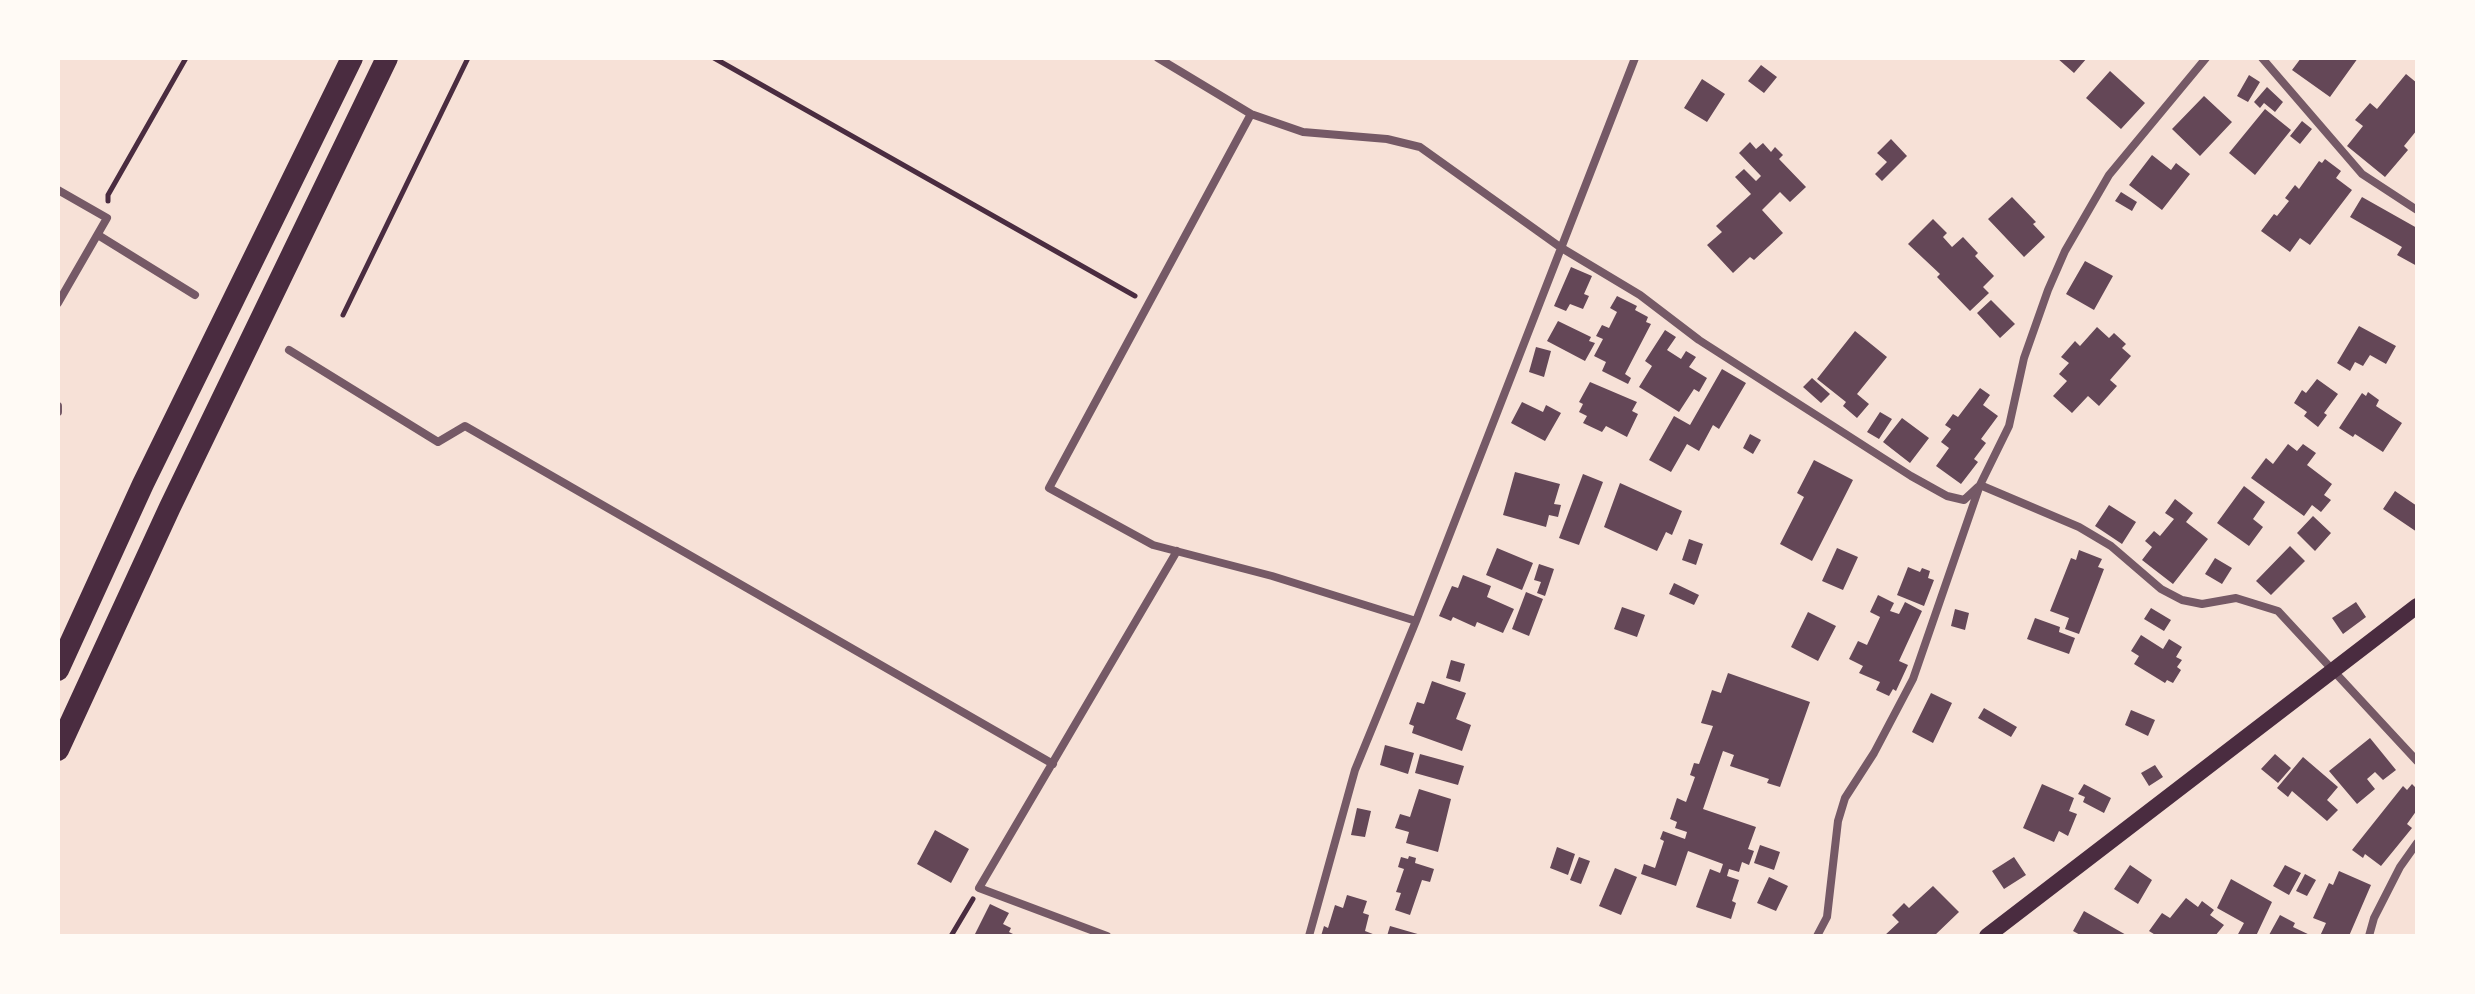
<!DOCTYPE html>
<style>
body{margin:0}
#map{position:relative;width:2475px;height:994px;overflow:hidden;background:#f7e1d7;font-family:"Archivo Narrow",sans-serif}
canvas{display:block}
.frame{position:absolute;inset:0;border:60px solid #fffaf5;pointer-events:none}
</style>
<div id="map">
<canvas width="2475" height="994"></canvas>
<div class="frame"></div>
</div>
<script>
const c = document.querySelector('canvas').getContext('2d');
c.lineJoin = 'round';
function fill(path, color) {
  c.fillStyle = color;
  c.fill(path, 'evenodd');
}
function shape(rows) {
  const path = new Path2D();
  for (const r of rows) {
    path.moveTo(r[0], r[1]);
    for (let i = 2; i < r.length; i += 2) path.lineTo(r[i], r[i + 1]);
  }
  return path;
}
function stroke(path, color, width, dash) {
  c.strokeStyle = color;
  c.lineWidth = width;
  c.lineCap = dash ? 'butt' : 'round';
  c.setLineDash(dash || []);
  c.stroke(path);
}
const building = shape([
 [2057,58,2087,58,2074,73],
 [2301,58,2358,58,2330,97,2292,70],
 [1761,65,1777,77,1764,93,1748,81],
 [2110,71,2145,103,2121,129,2086,98],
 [2406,74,2417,83,2417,130,2404,146,2408,150,2385,177,2347,146,2363,126,2355,120,2370,103,2377,109],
 [2249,75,2260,82,2248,102,2237,96],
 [1702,79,1725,94,1707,122,1684,108],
 [2267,87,2283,102,2275,112,2264,103,2260,108,2254,102],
 [2204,96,2232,122,2200,156,2172,129],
 [2265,109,2291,130,2255,175,2229,153],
 [2302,121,2312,129,2300,144,2290,136],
 [1891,139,1907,156,1882,181,1875,174,1887,162,1877,153],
 [1750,142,1756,149,1763,143,1771,152,1775,147,1783,155,1779,159,1806,187,1790,202,1780,192,1762,210,1783,233,1754,260,1750,257,1733,273,1707,245,1722,232,1716,226,1751,194,1735,177,1744,169,1756,181,1761,176,1739,153],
 [2152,155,2171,170,2176,163,2190,174,2162,210,2129,185],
 [2325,159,2341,171,2336,178,2352,190,2310,245,2300,238,2290,252,2261,231,2274,214,2277,216,2289,201,2285,198,2295,185,2299,189,2319,161,2322,163],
 [2121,192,2137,202,2132,211,2115,201],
 [2012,197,2036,222,2033,224,2045,237,2024,257,1988,219],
 [2362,197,2417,228,2417,266,2397,255,2402,247,2350,217],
 [1933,219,1947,233,1943,237,1952,247,1963,237,1978,253,1975,256,1994,276,1983,287,1989,293,1970,311,1937,277,1940,274,1908,244],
 [2085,261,2113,276,2094,310,2066,294],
 [1571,267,1592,276,1584,294,1589,296,1583,309,1570,304,1566,311,1554,306],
 [1617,296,1637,306,1635,310,1648,317,1646,322,1651,324,1625,374,1631,378,1628,384,1602,371,1606,362,1594,356,1603,339,1596,336,1602,325,1609,328,1617,312,1610,308],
 [1991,300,2015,324,2000,338,1977,313],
 [1558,321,1591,337,1589,341,1595,343,1585,361,1547,341],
 [2359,326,2396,346,2386,364,2370,355,2363,366,2355,362,2350,371,2337,363],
 [2097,327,2109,338,2114,333,2126,344,2122,348,2131,356,2110,380,2117,386,2099,406,2088,396,2072,413,2053,396,2067,381,2059,374,2069,363,2061,357,2075,341,2080,346],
 [1665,330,1676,337,1667,350,1681,359,1686,351,1696,357,1689,367,1707,378,1699,392,1694,389,1679,412,1639,387,1652,366,1645,361],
 [1855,331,1887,357,1857,394,1869,404,1857,418,1843,406,1846,402,1817,379],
 [1536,347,1551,351,1544,377,1529,372],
 [1722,369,1746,383,1719,429,1713,425,1699,451,1687,444,1671,472,1649,460,1674,416,1690,425],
 [1812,378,1830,394,1821,403,1803,387],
 [2317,379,2338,394,2324,413,2327,415,2318,427,2304,416,2307,412,2294,403,2302,390,2306,393],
 [1590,382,1637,402,1632,411,1638,414,1627,437,1606,426,1602,432,1583,423,1587,416,1579,412,1583,404,1579,402],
 [1980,388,1990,395,1983,405,1998,416,1981,439,1986,443,1974,459,1978,462,1961,484,1936,466,1949,448,1941,442,1951,429,1945,425,1953,414,1958,417],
 [2368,392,2379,400,2376,406,2402,423,2383,452,2355,434,2353,437,2339,428,2362,393,2366,396],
 [1522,402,1543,412,1546,405,1561,413,1545,441,1511,423],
 [1880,412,1892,419,1879,439,1867,432],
 [1902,418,1929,438,1910,463,1883,442],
 [1750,434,1761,440,1753,454,1743,448],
 [2288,444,2297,451,2303,444,2316,453,2307,465,2332,484,2324,495,2331,500,2321,512,2312,505,2304,516,2251,478,2266,458,2273,464],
 [1814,460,1853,480,1812,561,1780,544,1804,497,1797,493],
 [1515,472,1560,484,1554,504,1561,505,1558,517,1549,515,1546,527,1503,515],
 [1583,474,1603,482,1579,545,1559,538],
 [1620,483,1682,511,1672,535,1666,532,1657,551,1604,527],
 [2244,486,2265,502,2253,519,2263,527,2249,546,2217,523],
 [2395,491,2417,506,2417,532,2383,509],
 [2175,499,2193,513,2186,522,2208,539,2173,584,2142,560,2152,547,2145,541,2154,531,2160,536,2174,519,2165,513],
 [2109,505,2136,522,2122,544,2095,526],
 [2313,516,2331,533,2315,551,2297,533],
 [1689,539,1703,544,1696,565,1682,560],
 [2290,546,2305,561,2271,595,2256,581],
 [1497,548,1533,563,1522,590,1486,575],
 [1837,548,1858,557,1843,590,1822,581],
 [2079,550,2102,559,2098,567,2104,569,2079,634,2065,629,2069,618,2050,611,2071,558,2076,560],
 [2215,558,2232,568,2222,584,2205,574],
 [1539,564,1554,569,1545,596,1537,593,1541,582,1534,580],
 [1908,567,1920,572,1922,568,1930,571,1928,578,1934,580,1924,606,1897,595],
 [1463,575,1491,586,1487,597,1514,609,1503,633,1477,622,1475,627,1453,617,1451,621,1439,616,1452,586,1458,588],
 [1674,583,1699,595,1694,605,1669,594],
 [1526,592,1543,599,1529,636,1512,629],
 [1878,595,1894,603,1890,611,1899,614,1905,602,1922,611,1899,661,1908,665,1896,691,1893,689,1889,696,1876,690,1880,682,1859,673,1863,666,1849,659,1858,641,1867,645,1880,617,1870,612],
 [2356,602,2366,617,2343,634,2332,618],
 [1622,607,1645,615,1637,637,1614,629],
 [2151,608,2171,620,2164,631,2144,619],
 [1955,609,1969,613,1965,630,1951,626],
 [1808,612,1836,626,1818,661,1791,647],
 [2035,618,2060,627,2059,632,2075,638,2069,654,2027,639],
 [2141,635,2163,649,2169,639,2182,647,2176,657,2182,660,2177,667,2181,670,2173,683,2167,680,2165,683,2134,664,2139,656,2131,651],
 [1451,660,1465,664,1460,682,1446,678],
 [1728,673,1810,702,1780,787,1767,783,1769,779,1730,766,1734,755,1723,751,1703,809,1756,827,1748,849,1754,851,1749,865,1742,862,1739,872,1729,869,1727,876,1739,880,1732,901,1736,903,1731,919,1696,907,1710,869,1720,873,1723,864,1688,851,1676,886,1641,874,1644,864,1655,868,1664,841,1660,839,1663,831,1685,839,1687,832,1675,828,1677,822,1670,819,1677,798,1686,802,1695,777,1690,775,1694,763,1699,764,1713,726,1701,723,1712,690,1721,693],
 [1432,681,1466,693,1456,719,1471,725,1462,751,1412,733,1414,726,1409,724,1417,702,1424,704],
 [1931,693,1952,703,1933,743,1912,732],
 [1984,708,2017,727,2011,737,1978,718],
 [2131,710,2155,720,2148,736,2125,725],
 [2370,738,2396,770,2383,780,2375,772,2367,779,2375,789,2357,804,2329,771],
 [1385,745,1414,753,1408,774,1380,765],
 [1420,754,1464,766,1458,785,1415,773],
 [2275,754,2291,768,2278,783,2261,769],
 [2303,757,2338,787,2327,800,2338,810,2327,821,2292,791,2288,797,2277,788],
 [2155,765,2163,777,2149,786,2141,773],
 [2042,784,2074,798,2069,811,2077,814,2068,836,2059,831,2054,842,2023,828],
 [2084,784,2111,798,2104,813,2083,802,2085,797,2078,794],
 [2412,784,2417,789,2417,810,2407,824,2412,828,2381,866,2365,854,2363,858,2352,850,2403,786,2407,790],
 [1419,789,1451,799,1438,852,1406,843,1409,832,1395,828,1400,814,1410,817],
 [1357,808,1371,811,1365,837,1351,835],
 [935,830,969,849,951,883,917,864],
 [1760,845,1780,852,1774,870,1754,863],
 [1557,847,1575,854,1568,875,1550,868],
 [1409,856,1416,858,1415,863,1434,869,1430,882,1422,880,1410,915,1395,910,1401,893,1396,892,1404,869,1398,867,1401,857,1408,859],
 [1579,857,1590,861,1581,884,1570,880],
 [2014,857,2026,875,2004,889,1992,871],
 [2130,865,2152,880,2138,904,2114,889],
 [2285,865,2301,873,2289,895,2273,886],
 [1615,868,1637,877,1621,915,1599,906],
 [2339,871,2371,885,2349,936,2320,936,2326,923,2313,918,2329,883,2333,885],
 [2305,874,2316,880,2307,896,2296,891],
 [1769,877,1788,886,1776,911,1757,903],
 [2231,879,2272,902,2256,936,2237,936,2244,923,2217,908],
 [1933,886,1959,912,1934,936,1884,936,1899,922,1892,915,1904,903,1909,908],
 [1347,895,1367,901,1363,913,1369,915,1365,931,1378,936,1321,936,1324,926,1328,928,1335,905,1343,908],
 [2186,898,2198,907,2202,901,2214,910,2210,915,2224,925,2215,936,2157,936,2149,931,2162,913,2170,918],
 [990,904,1009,913,1003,924,1011,928,1009,932,1017,936,974,936],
 [2084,911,2128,936,2082,936,2073,931],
 [2280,915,2295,923,2293,927,2312,936,2269,935],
 [1390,926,1421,935,1421,936,1387,936]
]);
const path = shape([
 [714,58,1135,296],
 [108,201,108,195,186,58],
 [343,315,468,58],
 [951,936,973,899]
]);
const minor = shape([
 [1158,58,1251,114,1303,132,1387,139,1420,147,1560,247,1640,295,1699,340,1911,476,1947,496,1964,500,1978,487],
 [2262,58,2362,174,2417,210],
 [1251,114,1049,488,1153,545,1272,576,1416,621],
 [58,190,107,218,58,303],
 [98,235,195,295],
 [289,350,438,442,465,426,1053,764],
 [58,406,58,412],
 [1980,485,2079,527,2111,546,2161,589,2182,600,2202,604,2236,598,2278,611,2417,761],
 [1107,936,979,888,1177,551],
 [1309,936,1355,770,1416,621,1635,58],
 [1817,936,1827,917,1838,821,1845,798,1874,753,1913,679,1980,485,2009,426,2024,358,2048,290,2065,251,2109,175,2206,58],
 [2369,936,2374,918,2400,867,2417,843]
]);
const secondary = shape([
 [1987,936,2417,606]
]);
const trunk = shape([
 [58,670,143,484,352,58],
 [58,750,170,507,387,58]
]);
fill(building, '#644757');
stroke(path, '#4a2c40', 5);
stroke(minor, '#755966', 8);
stroke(secondary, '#4a2c40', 16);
stroke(trunk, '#4a2c40', 22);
</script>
